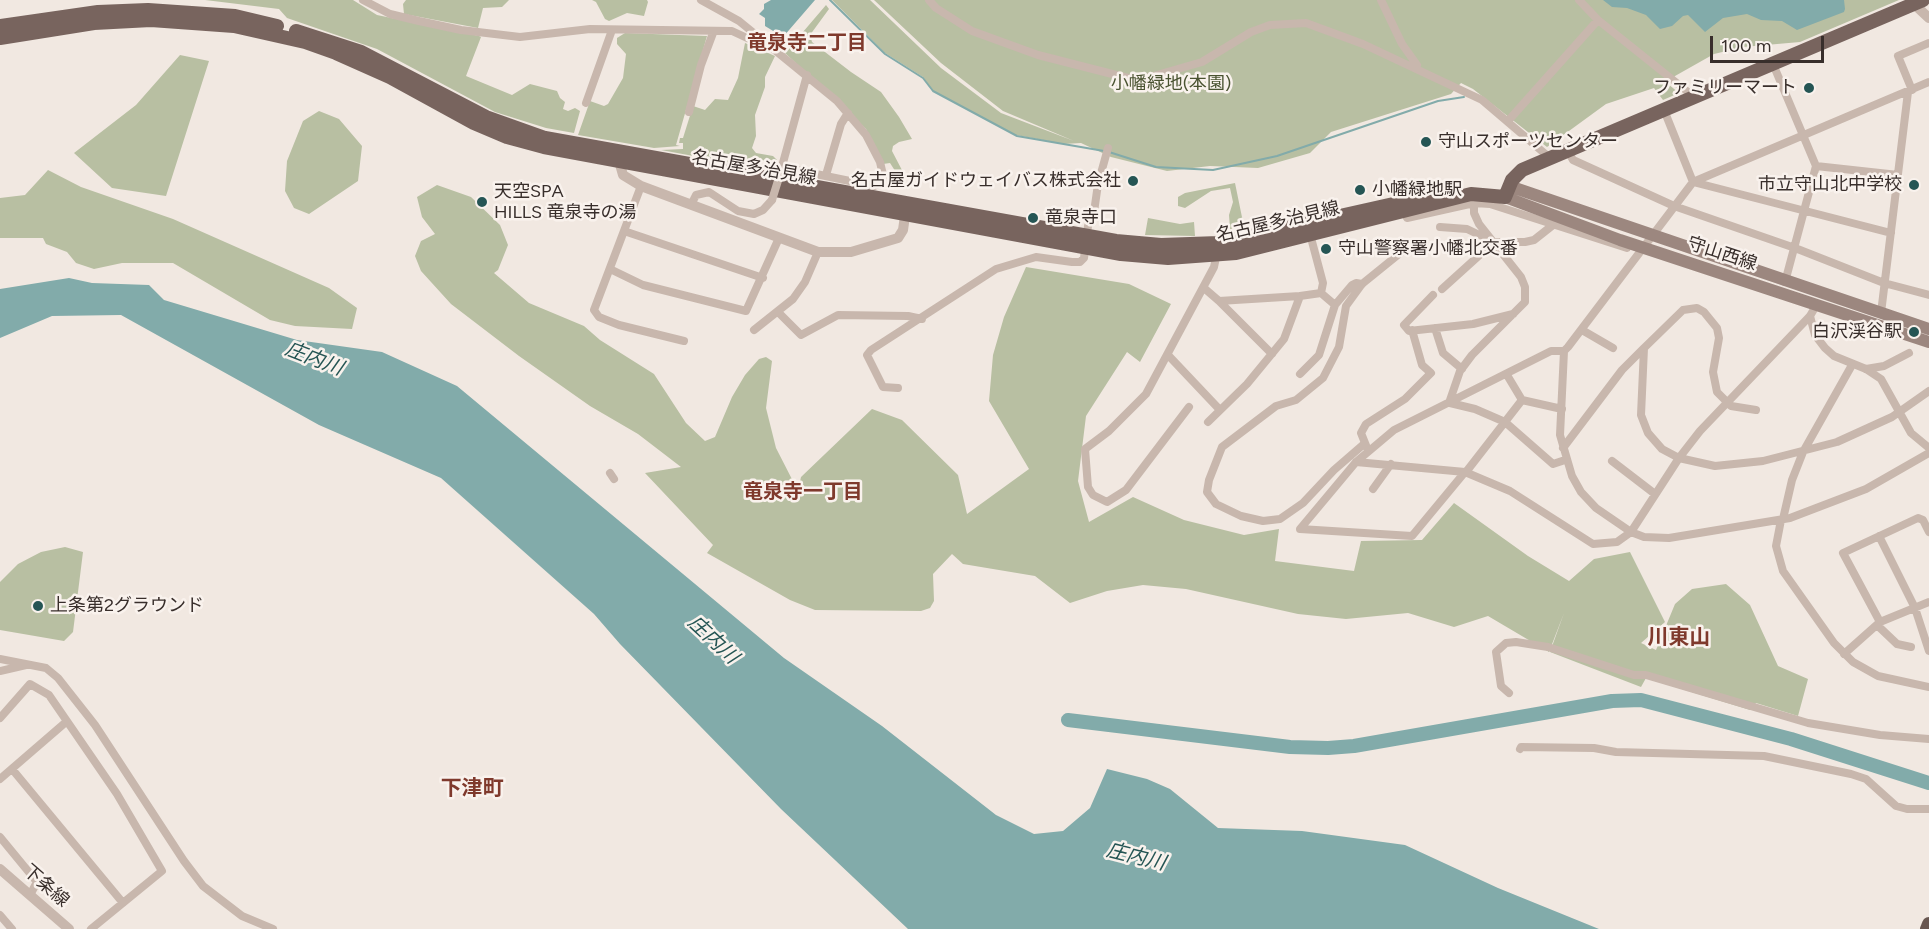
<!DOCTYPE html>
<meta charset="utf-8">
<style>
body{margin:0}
#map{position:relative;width:1929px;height:929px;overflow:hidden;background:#f1e8e1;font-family:Figtree,sans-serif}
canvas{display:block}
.scale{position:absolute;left:1710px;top:36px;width:114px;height:27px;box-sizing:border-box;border:3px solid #382e2b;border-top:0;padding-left:8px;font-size:18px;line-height:21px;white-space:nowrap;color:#382e2b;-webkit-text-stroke:4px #f9f2ed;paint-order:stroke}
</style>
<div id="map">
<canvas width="1929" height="929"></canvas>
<div class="scale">100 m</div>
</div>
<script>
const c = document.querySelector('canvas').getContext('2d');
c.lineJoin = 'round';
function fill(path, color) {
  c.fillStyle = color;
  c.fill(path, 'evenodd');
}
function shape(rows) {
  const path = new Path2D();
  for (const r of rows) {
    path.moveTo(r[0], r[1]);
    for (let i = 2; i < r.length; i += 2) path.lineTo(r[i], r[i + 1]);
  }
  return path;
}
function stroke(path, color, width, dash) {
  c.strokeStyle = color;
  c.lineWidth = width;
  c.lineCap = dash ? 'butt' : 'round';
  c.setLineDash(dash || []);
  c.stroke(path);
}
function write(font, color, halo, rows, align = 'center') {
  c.font = font + ' Figtree,"Noto Sans JP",sans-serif';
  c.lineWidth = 5;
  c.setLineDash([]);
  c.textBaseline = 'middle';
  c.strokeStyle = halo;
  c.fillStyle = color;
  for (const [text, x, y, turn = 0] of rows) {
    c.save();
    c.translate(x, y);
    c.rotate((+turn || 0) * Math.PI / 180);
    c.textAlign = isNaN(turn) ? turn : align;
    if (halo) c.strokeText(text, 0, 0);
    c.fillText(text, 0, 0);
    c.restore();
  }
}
const green = shape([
 [205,0,353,0,377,15,479,36,481,37,466,76,512,95,530,84,557,91,560,98,565,102,563,109,568,111,575,108,580,111,574,133,546,128,495,112,377,49,287,18,279,9],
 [406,0,509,0,502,7,483,8,478,28,404,14,403,4],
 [592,0,647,0,648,2,644,16,627,13,609,21,605,19,596,2],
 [832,0,870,0,941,68,1001,113,1074,141,1003,111,941,63,874,0,1899,0,1800,42,1743,47,1714,54,1675,76,1668,84,1679,93,1663,100,1654,88,1606,104,1547,147,1473,89,1461,83,1451,94,1331,132,1310,153,1258,168,1210,166,1167,171,1111,157,1081,143,1064,144,1016,135,933,91,923,77,885,53],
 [826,5,829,9,810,35,812,42,851,72,881,92,899,117,912,139,899,142,893,146,892,151,904,174,902,176,899,177,890,163,883,164,866,129,785,53],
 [625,33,707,36,676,145,680,146,654,148,578,135,590,101,604,106,608,104,623,78,626,54,617,44,617,38],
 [745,43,775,56,765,77,765,87,755,115,756,136,752,148,756,153,773,156,777,160,745,161,742,165,661,150,683,149,683,143,679,143,680,138,683,138,693,106,705,110,715,99,728,100,738,78],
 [180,55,209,61,166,196,112,188,74,153,136,105],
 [319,111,339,119,362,146,358,181,309,214,294,208,285,191,287,161,303,121],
 [48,170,81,187,173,219,329,288,357,308,352,329,295,326,270,320,173,263,122,263,94,269,76,263,67,252,46,244,43,238,0,238,0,198,25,195],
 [1235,183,1244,227,1230,229,1229,215,1233,202,1230,188,1211,191,1185,208,1178,206,1178,197,1185,193],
 [437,185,471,197,500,225,508,245,498,270,494,273,529,303,584,326,600,340,654,374,686,423,705,441,715,437,732,397,745,375,759,359,766,357,772,361,766,408,776,448,798,491,801,477,872,409,902,420,958,475,967,514,1029,469,989,401,993,355,1004,317,1026,267,1129,284,1171,304,1140,362,1127,352,1086,416,1078,481,1089,522,1133,497,1184,520,1244,535,1279,529,1275,561,1354,571,1361,541,1422,540,1454,503,1528,556,1569,581,1594,559,1630,552,1665,622,1641,643,1656,650,1675,604,1692,589,1726,584,1750,605,1778,666,1808,679,1798,716,1756,703,1750,710,1646,678,1641,687,1550,652,1564,613,1549,652,1488,616,1454,627,1408,613,1346,619,1298,614,1186,589,1143,585,1107,591,1070,603,1035,576,963,564,952,554,933,574,934,601,930,608,921,611,815,610,790,600,707,553,713,545,645,473,681,467,638,434,590,406,519,356,451,304,421,271,415,256,421,241,435,234,422,217,417,197],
 [1148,218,1180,224,1194,222,1195,236,1145,235],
 [65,547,83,552,73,632,64,641,0,630,0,582,18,564,41,552]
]);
const water = shape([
 [771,0,815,0,783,37,765,26,765,18,759,14,764,9,764,4],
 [1603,0,1844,0,1845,9,1844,12,1797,30,1782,21,1761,20,1747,14,1723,18,1705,32,1688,15,1683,16,1672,26,1660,29,1646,15,1627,8,1612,7],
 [69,278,92,283,149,285,164,300,297,340,382,352,457,386,784,658,882,726,996,815,1034,834,1063,831,1090,808,1107,769,1147,779,1170,789,1218,828,1302,831,1405,845,1498,888,1599,929,908,929,781,809,620,644,594,614,441,478,319,425,121,315,52,316,0,338,0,289]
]);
const stream = shape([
 [830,0,885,54,923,78,933,91,1017,136,1104,151],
 [1109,152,1156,167,1213,170,1277,156,1438,101,1464,97]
]);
const river = shape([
 [1068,720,1290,747,1328,748,1354,746,1612,701,1641,700,1791,739,1929,783]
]);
const minor = shape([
 [363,0,390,14,419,21,461,30,520,37,590,29,732,31,762,45,771,45],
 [701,0,739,21,837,101,866,135,880,162,883,175,881,183,874,186,782,167],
 [929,0,936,8,972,31,1038,55,1128,78,1150,77,1202,62,1251,32,1270,25,1306,23,1363,44,1482,100,1550,158],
 [1381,0,1402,44,1417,65],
 [1579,0,1598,20,1688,92,1692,98],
 [1773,64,1816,166,1785,282],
 [1912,90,1898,56,1929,43],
 [586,103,612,30],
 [1664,110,1693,182,1891,233],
 [689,112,701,65,713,33],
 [1508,121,1598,20],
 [1568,151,1573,160,1674,206,1795,248,1884,283,1929,295],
 [1816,166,1898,175],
 [781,170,807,75],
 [826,175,841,124,848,113],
 [641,186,594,310,599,317,619,325,684,341],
 [692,203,696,195,709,192,738,211,754,214,763,210,772,200],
 [1404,211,1407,218,1474,203,1490,204,1627,248],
 [1440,227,1467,229,1494,242,1525,242,1534,240,1553,225],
 [624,231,763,278],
 [610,269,643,285,746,311,779,238],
 [1204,288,1219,301,1300,296],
 [1442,289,1494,242],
 [1321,293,1335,305],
 [1433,295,1404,325,1409,331,1473,324,1513,314],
 [1219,301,1272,354],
 [778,312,801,335,838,315,908,316,922,319],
 [1881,313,1908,92],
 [1810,316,1815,335,1825,348,1834,356,1866,369,1881,379,1911,433,1929,448],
 [1435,328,1443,353,1462,369],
 [754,330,793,299,805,282,818,252],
 [1582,330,1613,348],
 [1644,348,1683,310,1697,308,1704,312,1717,328,1719,338,1713,372,1717,392,1731,406,1756,410],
 [1564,351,1560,435,1572,476,1581,492,1596,508,1631,532,1644,537,1669,538,1790,518,1866,489,1929,453],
 [1168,355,1220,410],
 [1866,369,1884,366,1909,353],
 [1300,374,1319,355,1335,305,1352,285,1356,283,1362,284],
 [898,388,883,387,867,355,871,350,996,269,1036,257,1072,262,1080,262,1084,258,1088,226,1094,212,1098,184,1108,148],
 [1522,400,1562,409],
 [1449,403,1460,371,1472,355,1525,302,1525,287,1521,277,1479,224,1474,213,1474,203],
 [1450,403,1475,409,1505,422,1553,464,1565,460],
 [1189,407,1126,490,1107,502,1093,495,1088,487,1085,449,1109,431,1146,394,1214,267,1217,253],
 [1208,422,1247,384,1284,339,1300,296,1321,293,1323,283,1310,234],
 [1364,444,1334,470,1303,503,1280,519,1263,521,1241,516,1216,504,1207,492,1209,480,1222,447,1276,406,1296,400,1323,378,1339,347,1346,306,1362,284,1404,250],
 [1367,448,1361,433,1366,424,1405,399,1431,373,1422,365,1412,330],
 [1563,448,1622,370,1644,348,1641,415,1648,433,1662,449,1679,458,1715,466,1763,461,1837,442,1892,417,1929,391],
 [1612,461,1655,494],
 [1356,462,1465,472,1510,491,1593,544,1617,542,1631,532,1679,458,1700,431,1810,316,1817,304],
 [1465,472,1412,536,1300,529,1356,462,1394,430,1551,351,1564,351,1568,347,1693,182,1929,82],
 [1466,472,1522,400,1507,375],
 [610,473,614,479],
 [1373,489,1391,464],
 [1783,519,1792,480,1803,452,1852,365],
 [1781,520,1776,546,1783,571,1834,643,1853,662,1878,676,1929,687],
 [1879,536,1915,608,1929,651],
 [1880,622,1843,553,1918,518,1923,520,1929,532],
 [1877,625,1897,644,1911,647],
 [1844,654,1880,622,1929,602],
 [0,659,46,668,58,678,95,725,184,861,203,886,242,916,273,929],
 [0,671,26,665],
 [1509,693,1501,686,1496,652,1506,643,1516,642,1548,647,1634,675,1646,675,1808,723,1880,735,1929,739],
 [0,718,30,684,49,695,117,794,162,871,91,929],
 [1520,749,1521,747,1594,748,1616,752,1764,756,1851,774,1866,779,1896,806,1907,809,1929,809],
 [12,769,123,903],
 [0,779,66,722],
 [0,837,37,882,30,895],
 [0,915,12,929]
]);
const tertiary = shape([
 [1914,4,1929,18],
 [619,161,623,175,641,186,818,252,851,252,898,238,903,230,906,209],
 [0,869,69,929]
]);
const secondary = shape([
 [1509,186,1929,329],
 [1505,197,1620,240,1929,342]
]);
const primary = shape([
 [0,26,98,12,148,10,235,16,277,26],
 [296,31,361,52,486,117,545,138,1116,241,1161,245,1219,243,1456,190],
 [0,38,94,23,151,20,234,26,305,42,336,53,390,77,474,123,507,137,544,147,1121,254,1168,258,1236,253,1471,194,1505,197,1512,180,1522,170,1923,0]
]);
const trunk = shape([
 [1927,929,1929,924]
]);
const minorBridge = shape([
 [772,200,781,171]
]);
const markers = [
 [1809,88,6,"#255554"],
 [1426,142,6,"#255554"],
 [1133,181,6,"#255554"],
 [1914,185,6,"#255554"],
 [1360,190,6,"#255554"],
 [482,202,6,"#255554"],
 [1033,218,6,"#255554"],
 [1326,249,6,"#255554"],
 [1914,332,6,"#255554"],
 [38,606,6,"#255554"]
];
const parkNames = [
 ["小幡緑地(本園)",1171,84]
];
const poiNames = [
 ["ファミリーマート",1797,88,"right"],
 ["守山スポーツセンター",1438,142],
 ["名古屋ガイドウェイバス株式会社",1121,181,"right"],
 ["市立守山北中学校",1902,185,"right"],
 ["小幡緑地駅",1372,190],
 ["天空SPA",494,192],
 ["HILLS 竜泉寺の湯",494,213],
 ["竜泉寺口",1045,218],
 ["守山警察署小幡北交番",1338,249],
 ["白沢渓谷駅",1902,332,"right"],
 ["上条第2グラウンド",50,606]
];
const streetNames = [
 ["名古屋多治見線",754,168,10],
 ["名古屋多治見線",1278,222,-13],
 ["守山西線",1722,254,18],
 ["下条線",46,886,41]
];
const neighbourhoodNames = [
 ["竜泉寺二丁目",807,43],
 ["竜泉寺一丁目",803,492]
];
const waterNames = [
 ["庄内川",314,359,21],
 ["庄内川",713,640,43],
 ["庄内川",1136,857,14]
];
const quarterNames = [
 ["川東山",1679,638],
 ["下津町",472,789]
];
fill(green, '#b8bfa2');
fill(water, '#82abaa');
stroke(stream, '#82abaa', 2);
stroke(river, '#82abaa', 14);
stroke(minor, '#c8b7ad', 8);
stroke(tertiary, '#c8b7ad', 10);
stroke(secondary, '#9c877f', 12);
stroke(primary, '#78645e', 14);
stroke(trunk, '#685650', 14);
stroke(minorBridge, '#c8b7ad', 8);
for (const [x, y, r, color] of markers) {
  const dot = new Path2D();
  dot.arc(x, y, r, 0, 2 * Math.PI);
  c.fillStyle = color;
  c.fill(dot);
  stroke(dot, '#f9f2ed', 2);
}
write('18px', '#4a5331', '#f9f2ed', parkNames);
write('18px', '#382e2b', '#f9f2ed', poiNames, 'left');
write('18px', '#382e2b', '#f9f2ed', streetNames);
write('bold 20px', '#7f392c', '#f9f2ed', neighbourhoodNames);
write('italic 20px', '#255554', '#f9f2ed', waterNames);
write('bold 21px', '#7f392c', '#f9f2ed', quarterNames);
</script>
